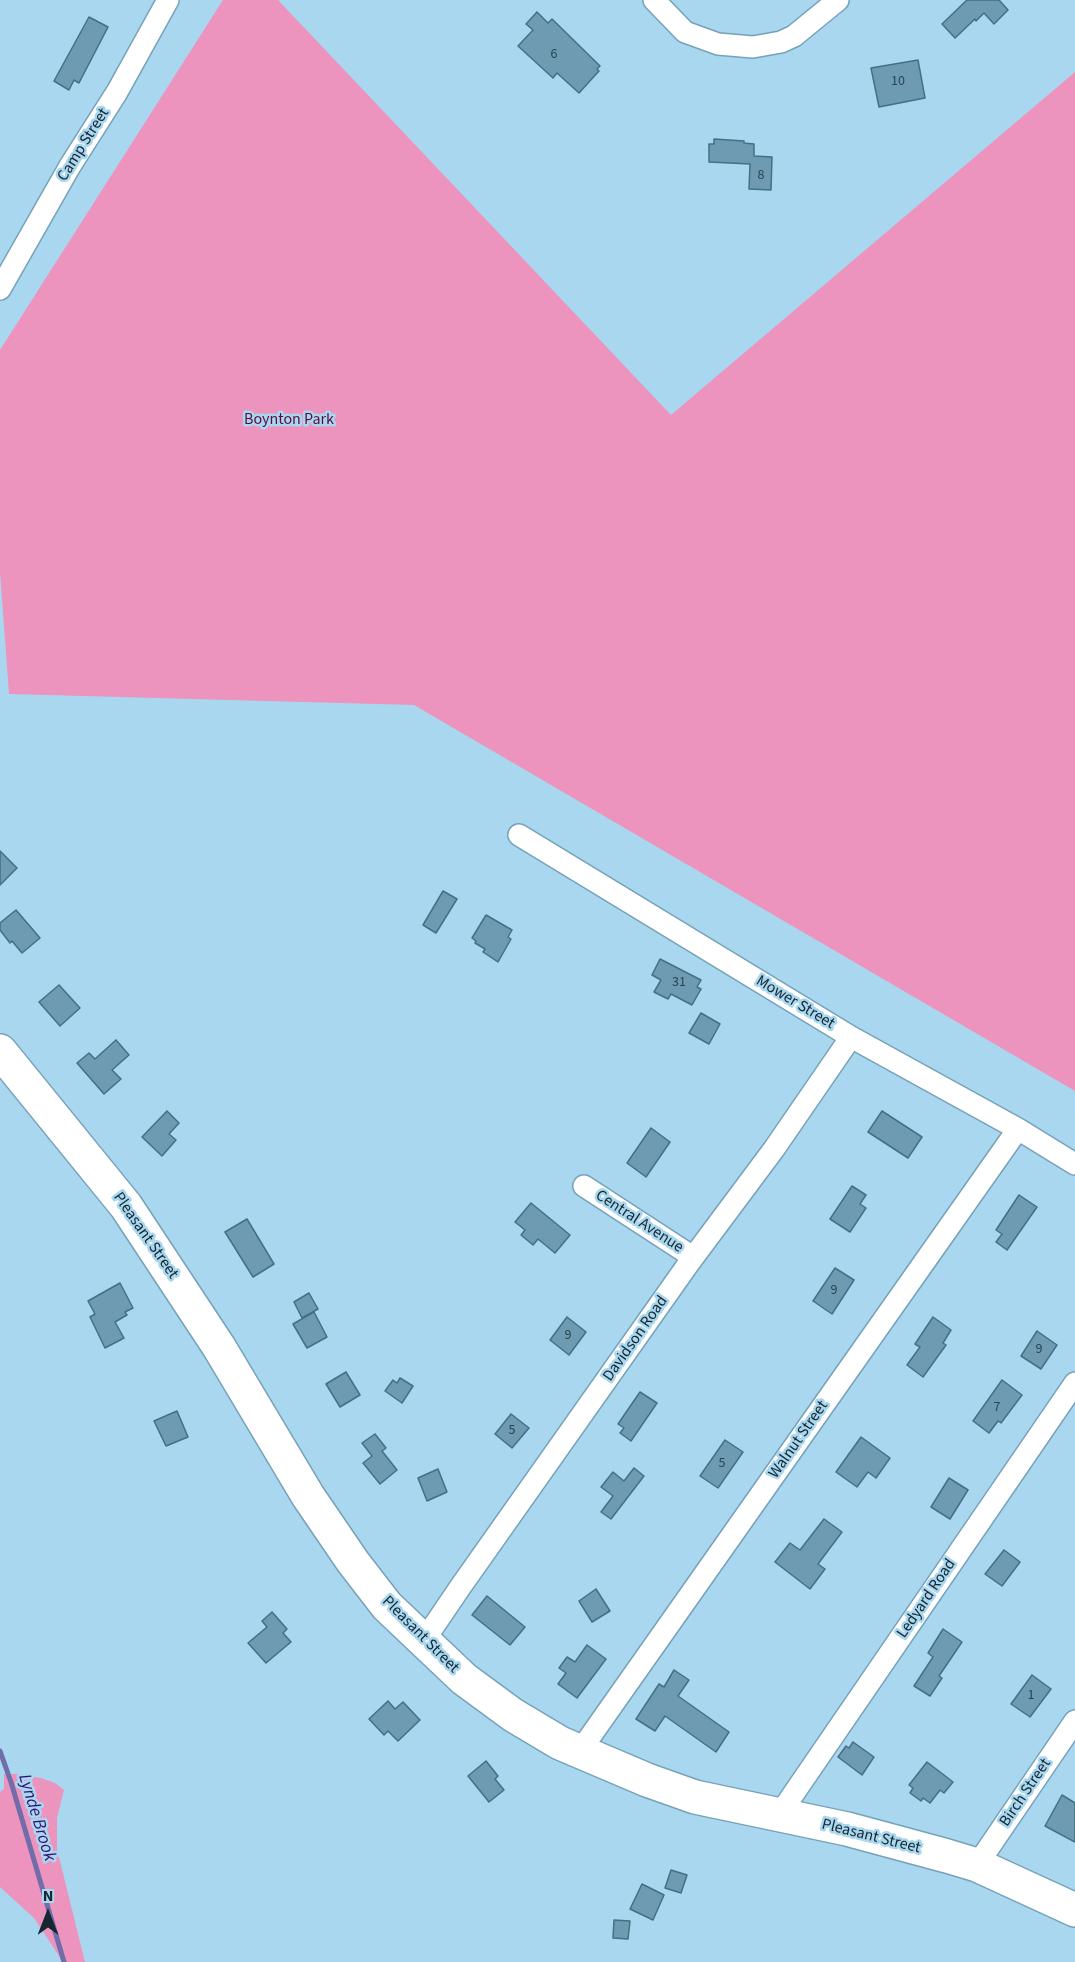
<!DOCTYPE html>
<style>
body{margin:0}
#map{position:relative;width:1075px;height:1962px;overflow:hidden;background:#a9d7ef;font-family:"Source Sans 3",sans-serif}
canvas{display:block}
.north{position:absolute;left:18px;top:1884px;width:60px;height:60px;-webkit-text-stroke:4px #a9d7ef;paint-order:stroke;rotate:0deg;font-size:16px;font-weight:700;line-height:24px;text-align:center;color:#152730}
.north::after{content:'';display:block;margin:auto;width:21px;height:27px;background:#152730;clip-path:polygon(50% 0,100% 100%,50% 72%,0 100%)}
</style>
<div id="map">
<canvas width="1075" height="1962"></canvas>
<div class="north">N</div>
</div>
<script>
const c = document.querySelector('canvas').getContext('2d');
c.lineJoin = 'round';
function fill(path, color) {
  c.fillStyle = color;
  c.fill(path, 'evenodd');
}
function shape(rows) {
  const path = new Path2D();
  for (const r of rows) {
    path.moveTo(r[0], r[1]);
    for (let i = 2; i < r.length; i += 2) path.lineTo(r[i], r[i + 1]);
  }
  return path;
}
function stroke(path, color, width, dash) {
  c.strokeStyle = color;
  c.lineWidth = width;
  c.lineCap = dash ? 'butt' : 'round';
  c.setLineDash(dash || []);
  c.stroke(path);
}
function write(font, color, halo, rows, align = 'center') {
  c.font = font + ' "Source Sans 3",sans-serif';
  c.lineWidth = 5;
  c.setLineDash([]);
  c.textBaseline = 'middle';
  c.strokeStyle = halo;
  c.fillStyle = color;
  for (const [text, x, y, turn = 0] of rows) {
    c.save();
    c.translate(x, y);
    c.rotate((+turn || 0) * Math.PI / 180);
    c.textAlign = isNaN(turn) ? turn : align;
    if (halo) c.strokeText(text, 0, 0);
    c.fillText(text, 0, 0);
    c.restore();
  }
}
const green = shape([
 [223,0,278,0,671,415,1075,72,1075,1091,414,705,9,694,0,572,0,350],
 [4,1774,18,1774,41,1778,55,1783,64,1790,57,1818,57,1849,85,1962,63,1962,34,1918,0,1887,0,1792,4,1789]
]);
const stream = shape([
 [0,1751,11,1782,64,1962]
]);
const building = shape([
 [967,0,999,0,1008,10,994,24,984,13,976,21,975,19,955,38,942,24,967,0],
 [537,12,548,23,552,19,600,66,597,69,599,71,579,93,557,73,553,78,518,46,533,30,526,24,537,12],
 [89,17,108,27,79,83,74,80,69,90,54,81,89,17],
 [918,60,925,98,879,107,871,68,918,60],
 [714,139,744,141,744,143,754,144,754,156,772,157,771,190,749,189,750,164,709,162,709,144,714,144,714,139],
 [0,851,17,868,0,885,0,851],
 [443,891,457,899,436,933,423,925,443,891],
 [16,910,40,938,22,953,12,941,10,943,0,930,0,923,16,910],
 [486,915,512,930,508,937,511,939,498,962,483,952,485,949,475,943,476,941,472,938,486,915],
 [660,959,701,980,697,987,701,989,692,1005,671,994,668,999,654,992,661,980,652,975,660,959],
 [59,985,80,1008,60,1026,39,1002,59,985],
 [701,1013,720,1024,709,1044,689,1033,701,1013],
 [116,1040,129,1055,112,1070,121,1079,104,1094,77,1063,89,1053,95,1059,116,1040],
 [167,1111,179,1123,169,1134,176,1140,162,1156,142,1137,167,1111],
 [882,1111,922,1137,908,1158,868,1132,882,1111],
 [651,1128,670,1142,646,1177,627,1163,651,1128],
 [852,1186,866,1195,860,1204,866,1208,850,1232,830,1219,852,1186],
 [1019,1195,1037,1207,1007,1250,996,1242,1002,1234,996,1230,1019,1195],
 [531,1203,570,1235,555,1253,538,1239,533,1245,521,1235,525,1230,515,1222,531,1203],
 [247,1219,274,1264,253,1277,225,1232,247,1219],
 [835,1268,854,1280,832,1314,813,1301,835,1268],
 [120,1283,133,1308,125,1312,127,1315,115,1322,124,1338,105,1348,90,1317,95,1314,88,1301,120,1283],
 [309,1293,318,1309,302,1318,294,1302,309,1293],
 [314,1312,327,1337,307,1348,293,1324,314,1312],
 [567,1317,586,1332,569,1355,550,1340,567,1317],
 [933,1317,951,1330,943,1343,946,1345,923,1377,907,1365,920,1347,915,1344,933,1317],
 [1037,1331,1057,1345,1041,1369,1021,1356,1037,1331],
 [346,1372,360,1395,340,1407,326,1384,346,1372],
 [400,1378,413,1386,402,1403,385,1391,393,1380,397,1383,400,1378],
 [1002,1380,1022,1395,1001,1423,998,1421,989,1433,973,1421,1002,1380],
 [640,1392,657,1403,631,1441,620,1433,624,1428,618,1424,640,1392],
 [177,1411,188,1437,166,1446,154,1421,177,1411],
 [511,1414,529,1428,512,1448,495,1434,511,1414],
 [375,1434,386,1448,382,1451,397,1470,380,1484,363,1463,372,1456,362,1443,375,1434],
 [861,1437,890,1458,876,1478,868,1472,857,1487,836,1472,861,1437],
 [725,1440,743,1452,718,1488,700,1476,725,1440],
 [634,1468,644,1476,611,1519,601,1512,613,1496,601,1487,613,1472,624,1481,634,1468],
 [438,1469,447,1492,427,1501,418,1478,438,1469],
 [949,1478,968,1490,950,1519,931,1507,949,1478],
 [824,1519,842,1532,818,1564,825,1569,810,1589,775,1562,790,1543,800,1550,824,1519],
 [1004,1550,1020,1562,1002,1586,985,1574,1004,1550],
 [596,1589,610,1611,592,1622,579,1601,596,1589],
 [487,1596,525,1627,510,1645,472,1615,487,1596],
 [272,1612,287,1629,283,1633,291,1642,266,1663,248,1643,267,1627,262,1621,272,1612],
 [943,1629,962,1642,939,1676,942,1678,930,1696,914,1686,933,1657,928,1653,943,1629],
 [587,1645,606,1659,577,1698,558,1684,566,1673,559,1668,567,1657,575,1662,587,1645],
 [674,1670,689,1680,678,1696,729,1732,716,1752,665,1716,655,1731,636,1719,659,1684,664,1687,674,1670],
 [1032,1675,1051,1689,1030,1717,1011,1704,1032,1675],
 [388,1701,395,1709,403,1702,420,1720,398,1741,388,1731,384,1735,369,1719,388,1701],
 [853,1742,874,1757,862,1775,838,1757,846,1746,849,1748,853,1742],
 [486,1761,498,1776,495,1779,504,1790,489,1802,468,1776,486,1761],
 [927,1762,953,1782,944,1793,940,1790,930,1803,923,1798,921,1801,910,1793,913,1788,909,1785,927,1762],
 [1062,1795,1075,1803,1075,1842,1045,1826,1062,1795],
 [671,1870,687,1875,681,1893,665,1888,671,1870],
 [642,1884,664,1895,653,1920,630,1909,642,1884],
 [614,1920,630,1921,628,1939,613,1938,614,1920]
]);
const minor = shape([
 [654,0,685,32,718,44,753,47,781,42,794,36,838,0],
 [0,289,70,166,117,92,168,0],
 [519,835,851,1037,1018,1129,1075,1164],
 [584,1186,693,1257],
 [423,1642,461,1586,689,1263,774,1149,851,1037],
 [580,1751,1018,1129],
 [779,1815,1075,1383],
 [977,1865,1075,1721]
]);
const primary = shape([
 [0,1051,126,1206,219,1347,308,1496,353,1562,387,1606,464,1679,513,1715,560,1743,647,1780,695,1797,847,1829,947,1856,977,1865,1075,1910]
]);
const numberNames = [
 ["6",554,55],
 ["10",898,82],
 ["8",761,176],
 ["31",679,983],
 ["9",834,1291],
 ["9",568,1336],
 ["9",1039,1350],
 ["7",997,1408],
 ["5",512,1431],
 ["5",722,1464],
 ["1",1031,1696]
];
const streetNames = [
 ["Camp Street",84,145,-58],
 ["Mower Street",795,1003,31],
 ["Central Avenue",639,1222,33],
 ["Pleasant Street",145,1236,55],
 ["Davidson Road",636,1339,-55],
 ["Walnut Street",799,1440,-55],
 ["Ledyard Road",927,1599,-56],
 ["Pleasant Street",420,1635,45],
 ["Birch Street",1026,1793,-56],
 ["Pleasant Street",871,1837,14]
];
const parkNames = [
 ["Boynton Park",289,420]
];
const waterNames = [
 ["Lynde Brook",36,1818,73]
];
fill(green, '#ec94bd');
stroke(stream, '#716caa', 5);
fill(building, '#6e9bb1');
stroke(building, '#447085', 1.5);
stroke(minor, '#76a2b9', 24);
stroke(primary, '#76a2b9', 36);
stroke(minor, '#fff', 21);
stroke(primary, '#fff', 33);
write('14px', '#2b4450', null, numberNames);
write('16px', '#152730', '#a9d7ef', streetNames);
write('16px', '#5e0b3c', '#a9d7ef', parkNames);
write('italic 18px', '#350f75', '#a9d7ef', waterNames);
</script>
